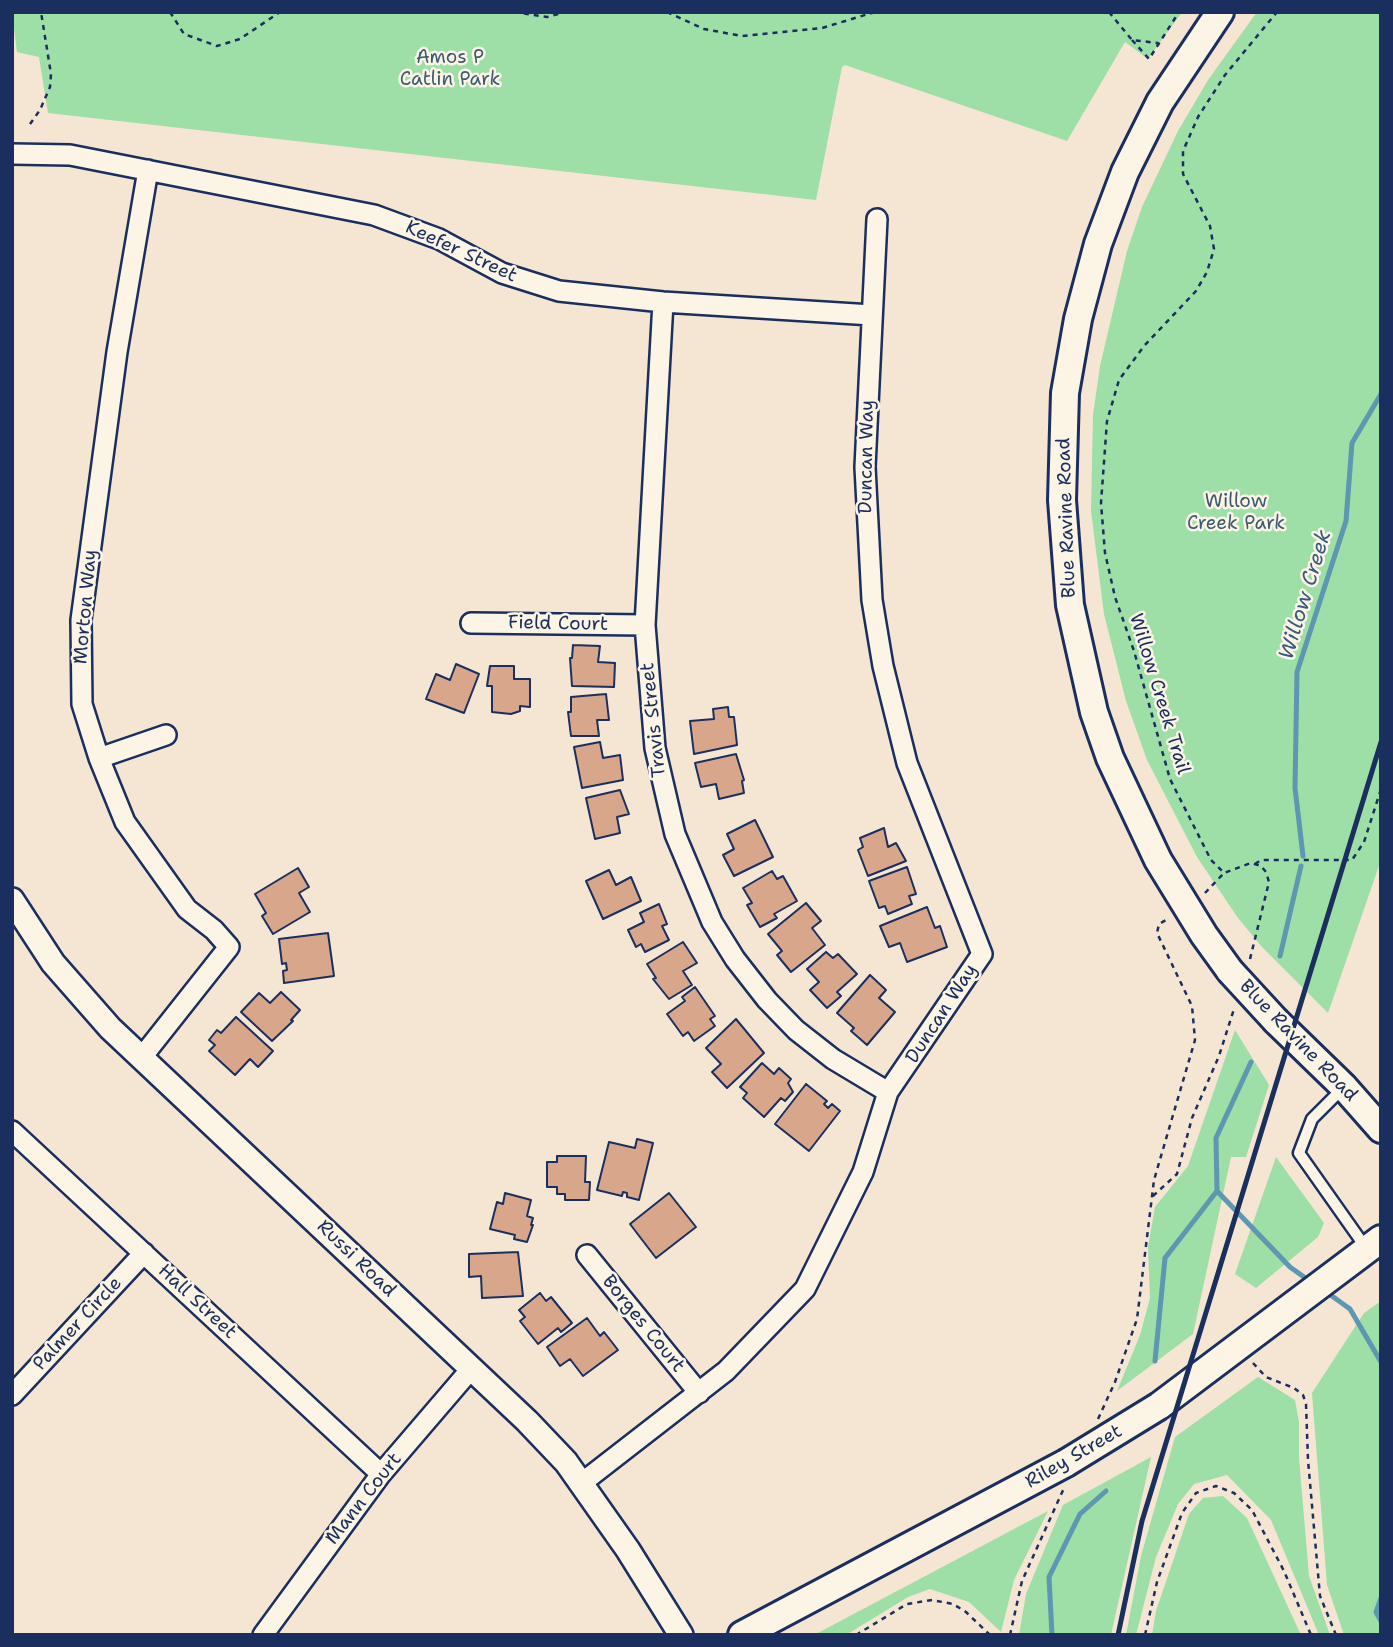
<!DOCTYPE html>
<style>
body{margin:0}
#map{position:relative;width:1393px;height:1647px;overflow:hidden;background:#f5e5d3;font-family:"Shantell Sans",sans-serif}
canvas{display:block}
.frame{position:absolute;inset:0;border:14px solid #1b2f5e;pointer-events:none}
</style>
<div id="map">
<canvas width="1393" height="1647"></canvas>
<div class="frame"></div>
</div>
<script>
const c = document.querySelector('canvas').getContext('2d');
c.lineJoin = 'round';
function fill(path, color) {
  c.fillStyle = color;
  c.fill(path, 'evenodd');
}
function shape(rows) {
  const path = new Path2D();
  for (const r of rows) {
    path.moveTo(r[0], r[1]);
    for (let i = 2; i < r.length; i += 2) path.lineTo(r[i], r[i + 1]);
  }
  return path;
}
function stroke(path, color, width, dash) {
  c.strokeStyle = color;
  c.lineWidth = width;
  c.lineCap = dash ? 'butt' : 'round';
  c.setLineDash(dash || []);
  c.stroke(path);
}
function write(font, color, halo, rows, align = 'center') {
  c.font = font + ' "Shantell Sans",sans-serif';
  c.lineWidth = 5;
  c.setLineDash([]);
  c.textBaseline = 'middle';
  c.strokeStyle = halo;
  c.fillStyle = color;
  for (const [text, x, y, turn = 0] of rows) {
    c.save();
    c.translate(x, y);
    c.rotate((+turn || 0) * Math.PI / 180);
    c.textAlign = isNaN(turn) ? turn : align;
    if (halo) c.strokeText(text, 0, 0);
    c.fillText(text, 0, 0);
    c.restore();
  }
}
const green = shape([
 [12,12,1182,12,1148,59,1125,42,1067,141,845,65,842,67,816,200,48,113,39,57,17,52],
 [1257,12,1381,12,1381,860,1328,1013,1262,947,1238,918,1197,857,1147,760,1126,701,1104,614,1091,511,1093,415,1100,366,1127,251,1142,207,1178,131,1208,80],
 [1235,1030,1269,1085,1246,1157,1231,1157,1193,1334,1117,1391,1140,1335,1150,1298,1148,1247,1155,1207,1188,1166],
 [1276,1157,1324,1223,1318,1237,1256,1288,1235,1274],
 [1381,1301,1381,1635,1344,1635,1327,1585,1312,1393,1364,1313],
 [1258,1377,1295,1400,1299,1422,1299,1458,1309,1576,1330,1635,1319,1635,1271,1520,1227,1475,1194,1484,1178,1504,1156,1557,1136,1635,1126,1635,1141,1556,1175,1437],
 [1151,1457,1111,1635,1019,1635,1026,1594,1063,1505],
 [1223,1496,1247,1518,1301,1635,1152,1635,1156,1611,1189,1514,1203,1498],
 [1048,1511,1014,1580,1001,1632,969,1602,930,1589,908,1597,846,1635,814,1635]
]);
const stream = shape([
 [1303,856,1295,788,1297,672,1346,521,1352,443,1381,394],
 [1280,956,1301,866],
 [1217,1191,1290,1267,1311,1282],
 [1325,1291,1350,1309,1381,1362],
 [1155,1361,1165,1258,1217,1191,1216,1138,1251,1062],
 [1381,1598,1376,1612,1381,1621],
 [1052,1635,1049,1577,1080,1514,1106,1491]
]);
const building = shape([
 [573,645,600,646,598,662,615,663,614,687,572,686,570,658,572,658,573,645],
 [456,664,479,674,464,713,426,699,436,674,450,680,456,664],
 [490,666,514,666,514,679,530,679,530,707,520,706,520,711,511,714,492,712,492,686,487,686,490,666],
 [606,694,609,720,597,720,599,736,571,736,568,712,571,712,571,697,606,694],
 [728,707,729,717,734,717,737,745,694,754,690,721,714,719,713,709,728,707],
 [600,742,603,758,620,755,623,780,582,788,574,747,600,742],
 [736,754,744,780,742,781,744,793,719,799,716,784,701,787,695,763,736,754],
 [620,790,629,814,617,817,620,833,595,839,586,798,620,790],
 [755,820,773,857,734,876,723,855,734,849,727,834,755,820],
 [884,828,888,847,896,843,906,861,868,876,858,850,863,847,860,838,884,828],
 [907,867,916,894,909,896,912,904,888,914,885,906,879,908,869,881,907,867],
 [298,868,309,887,299,893,310,912,273,934,262,916,266,913,255,894,298,868],
 [609,870,616,885,631,877,641,901,603,919,586,881,609,870],
 [772,871,777,879,783,876,797,901,774,914,777,918,760,927,747,905,752,903,743,888,772,871],
 [806,903,821,921,812,928,825,945,791,972,777,955,782,951,768,934,806,903],
 [659,904,667,924,662,926,669,940,645,952,641,944,636,947,628,930,644,922,640,913,659,904],
 [927,907,935,928,940,926,947,947,907,962,900,943,889,947,880,926,927,907],
 [328,933,334,976,284,983,283,971,287,970,286,963,282,964,279,939,328,933],
 [683,942,697,963,683,971,692,985,669,999,653,979,656,978,647,964,683,942],
 [826,952,833,958,838,954,857,974,837,992,841,996,827,1008,810,990,819,982,807,969,826,952],
 [870,975,886,990,879,998,895,1012,867,1045,851,1031,854,1028,837,1013,870,975],
 [695,987,715,1016,710,1019,715,1026,694,1041,688,1032,683,1036,667,1014,685,1001,682,997,695,987],
 [281,992,300,1010,291,1020,293,1021,272,1041,241,1012,259,993,270,1003,281,992],
 [236,1017,273,1051,258,1067,250,1059,235,1075,209,1051,215,1045,209,1040,217,1030,221,1033,236,1017],
 [736,1019,764,1053,727,1088,712,1072,721,1064,706,1048,736,1019],
 [762,1063,774,1074,779,1068,791,1079,788,1083,793,1092,785,1101,781,1098,764,1117,743,1098,747,1093,740,1087,762,1063],
 [806,1084,827,1101,824,1104,828,1108,832,1104,840,1111,809,1151,775,1124,806,1084],
 [637,1139,653,1143,639,1200,627,1197,627,1193,623,1192,622,1196,597,1190,609,1142,635,1148,637,1139],
 [557,1156,586,1156,585,1182,590,1182,589,1200,565,1200,565,1194,557,1194,557,1187,547,1187,547,1162,557,1162,557,1156],
 [505,1193,531,1200,527,1216,533,1218,531,1225,533,1225,527,1242,514,1239,515,1235,490,1229,497,1202,503,1204,505,1193],
 [669,1193,696,1227,656,1258,630,1224,669,1193],
 [518,1252,523,1296,482,1298,481,1276,469,1277,469,1254,518,1252],
 [540,1293,546,1301,551,1297,572,1323,561,1332,558,1328,538,1344,520,1321,525,1317,519,1310,540,1293],
 [587,1318,600,1336,604,1332,618,1350,583,1376,570,1359,560,1366,547,1347,587,1318]
]);
const path = shape([
 [170,12,184,34,217,46,240,39,280,12],
 [514,12,547,17,566,12],
 [667,12,704,29,742,36,822,28,875,12],
 [1109,12,1132,40,1158,43],
 [1132,40,1149,59,1179,12],
 [30,124,40,110,50,87,51,74,41,12],
 [1255,864,1261,860,1352,860,1364,842,1381,789],
 [1205,893,1224,873],
 [1250,959,1269,882,1266,872,1261,866,1251,863,1224,873,1211,860,1170,779,1134,651,1115,597,1105,553,1101,503,1107,421,1119,380,1144,346,1196,291,1207,272,1214,249,1210,226,1183,174,1183,151,1198,117,1225,75,1277,12],
 [1153,1196,1177,1174,1192,1118,1219,1056,1234,1009],
 [1253,1363,1266,1377,1294,1388,1303,1395,1306,1404,1308,1460,1320,1596,1336,1635],
 [1098,1419,1115,1382,1137,1319,1154,1180,1195,1040,1192,1006,1157,933,1159,924,1168,919],
 [856,1635,907,1604,932,1600,953,1604,966,1612,990,1635],
 [1010,1635,1022,1581,1064,1488],
 [1145,1635,1157,1582,1182,1513,1196,1493,1216,1486,1234,1493,1252,1510,1284,1571,1311,1635]
]);
const service = shape([
 [1344,1087,1312,1119,1299,1153,1366,1248]
]);
const minor = shape([
 [12,154,70,155,374,215,439,239,502,273,559,291,663,302,872,315],
 [663,302,645,625,655,748,675,834,712,922,735,959,767,1000,796,1030,833,1059,888,1092],
 [471,623,645,625],
 [99,758,166,735],
 [142,1057,229,947,214,930,187,909,125,822,99,758,82,704,81,620,117,352,148,170],
 [12,1131,381,1474],
 [587,1255,699,1393],
 [12,1395,144,1253],
 [583,1482,726,1371,805,1289,863,1172,888,1092,982,954,907,763,883,666,872,600,865,467,877,219],
 [263,1635,381,1474,471,1369]
]);
const tertiary = shape([
 [12,900,53,963,110,1028,527,1421,566,1462,628,1550,681,1635]
]);
const secondary = shape([
 [1220,12,1160,102,1125,172,1098,244,1078,319,1065,393,1062,500,1070,605,1094,712,1110,758,1158,860,1204,935,1230,971],
 [1276,1021,1344,1087,1381,1129],
 [1159,1406,1381,1239],
 [742,1635,1066,1463]
]);
const rail = shape([
 [1118,1635,1142,1521,1381,742]
]);
const secondaryBridge = shape([
 [1230,971,1276,1021],
 [1066,1463,1159,1406]
]);
const parkNames = [
 ["Amos P",450,58],
 ["Catlin Park",450,80],
 ["Willow",1236,502],
 ["Creek Park",1236,524]
];
const streetNames = [
 ["Keefer Street",461,252,25],
 ["Duncan Way",867,457,-89],
 ["Blue Ravine Road",1067,518,-92],
 ["Morton Way",86,607,-85],
 ["Field Court",558,624,1],
 ["Willow Creek Trail",1159,694,73],
 ["Travis Street",654,720,-96],
 ["Duncan Way",942,1014,-57],
 ["Blue Ravine Road",1298,1041,46],
 ["Russi Road",356,1259,44],
 ["Hall Street",197,1302,43],
 ["Palmer Circle",78,1324,-47],
 ["Borges Court",643,1324,51],
 ["Riley Street",1074,1457,-30],
 ["Mann Court",364,1499,-52]
];
const waterNames = [
 ["Willow Creek",1306,595,-73]
];
fill(green, '#9edea7');
stroke(stream, '#5e97b0', 5);
fill(building, '#d8a78b');
stroke(building, '#1b2f5e', 2);
stroke(service, '#1b2f5e', 15);
stroke(minor, '#1b2f5e', 24);
stroke(tertiary, '#1b2f5e', 28);
stroke(secondary, '#1b2f5e', 32);
stroke(path, '#1b2f5e', 2.5, [5, 5]);
stroke(service, '#fcf5e5', 10);
stroke(minor, '#fcf5e5', 19);
stroke(tertiary, '#fcf5e5', 23);
stroke(secondary, '#fcf5e5', 26);
stroke(rail, '#1b2f5e', 5);
stroke(secondaryBridge, '#1b2f5e', 32, []);
stroke(secondaryBridge, '#fcf5e5', 26);
write('19px', '#3c5b70', '#fcf5e5', parkNames);
write('19px', '#1b2f5e', '#fcf5e5', streetNames);
write('italic 21px', '#375a80', '#fcf5e5', waterNames);
</script>
